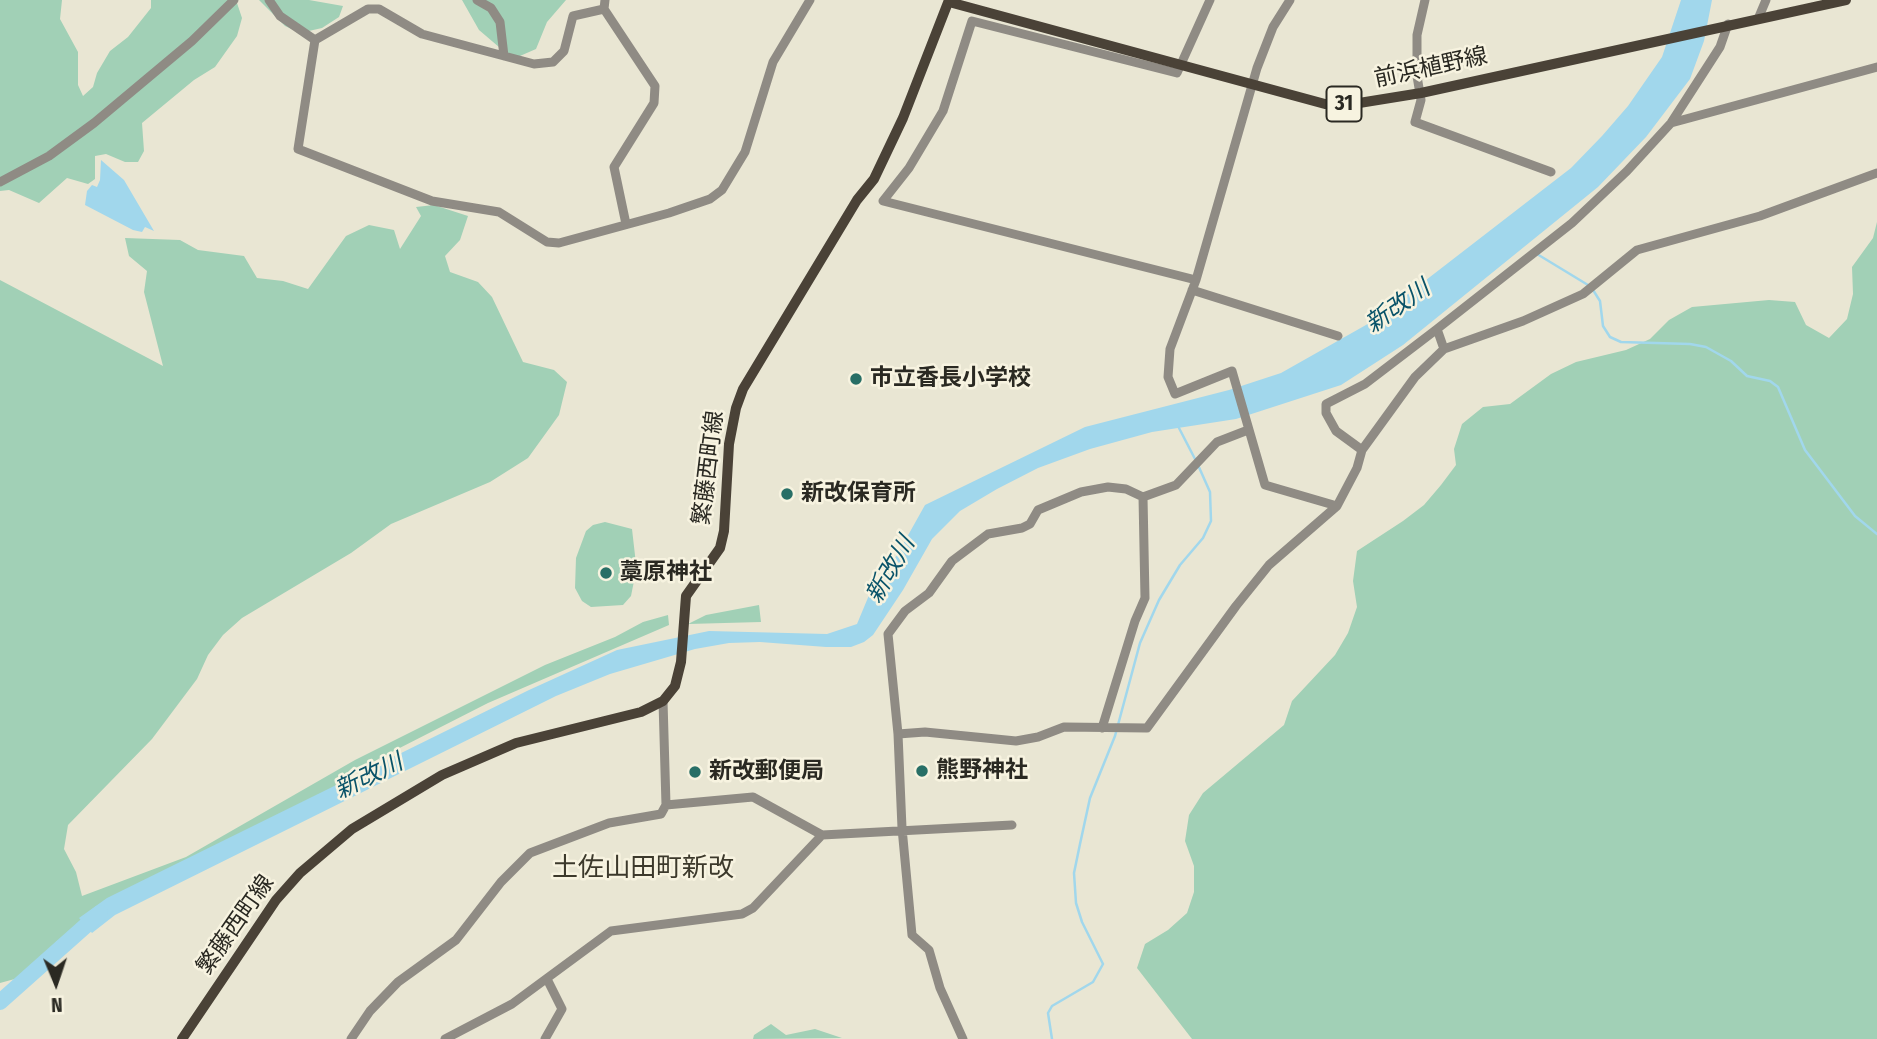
<!DOCTYPE html>
<meta charset="utf-8">
<style>
body{margin:0}
#map{position:relative;width:1877px;height:1039px;overflow:hidden;background:#e9e6d3;font-family:"Fira Sans Condensed",sans-serif}
canvas{display:block}
.north{position:absolute;left:21px;top:948px;width:70px;height:70px;-webkit-text-stroke:5px #f7f3e0;paint-order:stroke;rotate:178deg;font-size:19px;font-weight:700;line-height:28px;text-align:center;color:#2a2922}
.north::after{content:'';display:block;margin:auto;width:24px;height:32px;background:#2a2922;clip-path:polygon(50% 0,100% 100%,50% 72%,0 100%)}
</style>
<div id="map">
<canvas width="1877" height="1039"></canvas>
<div class="north">N</div>
</div>
<script>
const c = document.querySelector('canvas').getContext('2d');
c.lineJoin = 'round';
function fill(path, color) {
  c.fillStyle = color;
  c.fill(path, 'evenodd');
}
function shape(rows) {
  const path = new Path2D();
  for (const r of rows) {
    path.moveTo(r[0], r[1]);
    for (let i = 2; i < r.length; i += 2) path.lineTo(r[i], r[i + 1]);
  }
  return path;
}
function stroke(path, color, width, dash) {
  c.strokeStyle = color;
  c.lineWidth = width;
  c.lineCap = dash ? 'butt' : 'round';
  c.setLineDash(dash || []);
  c.stroke(path);
}
function write(font, color, halo, rows, align = 'center') {
  c.font = font + ' "Fira Sans Condensed","Noto Sans JP",sans-serif';
  c.lineWidth = 5;
  c.setLineDash([]);
  c.textBaseline = 'middle';
  c.strokeStyle = halo;
  c.fillStyle = color;
  for (const [text, x, y, turn = 0] of rows) {
    c.save();
    c.translate(x, y);
    c.rotate((+turn || 0) * Math.PI / 180);
    c.textAlign = isNaN(turn) ? turn : align;
    if (halo) c.strokeText(text, 0, 0);
    c.fillText(text, 0, 0);
    c.restore();
  }
}
const green = shape([
 [0,0,62,0,60,19,78,52,78,85,83,96,93,87,97,73,110,51,128,37,151,8,151,0,236,0,242,18,237,36,215,67,194,80,142,123,144,151,138,162,125,162,106,154,95,156,95,179,88,184,67,178,39,203,9,190,0,191],
 [259,0,309,0,343,6,339,17,322,28,300,33,285,26],
 [462,0,566,0,547,22,536,49,513,59,479,30],
 [434,205,468,216,460,240,445,256,450,272,478,282,492,297,523,362,554,370,567,382,559,415,528,458,490,482,391,524,351,553,242,618,223,635,208,655,197,679,152,739,68,825,64,849,76,872,82,896,186,857,355,760,545,665,615,637,643,622,668,615,669,625,488,703,380,758,320,796,57,941,22,977,0,983,0,280,163,366,144,292,147,271,129,256,125,238,180,240,198,250,244,256,257,278,283,281,308,289,346,236,369,225,394,230,400,249,421,216,416,207],
 [1877,222,1877,1039,1192,1039,1137,968,1145,944,1168,930,1187,913,1194,892,1194,866,1185,841,1189,815,1203,793,1284,725,1292,701,1335,655,1348,633,1357,607,1353,581,1357,551,1403,521,1424,505,1441,485,1456,465,1454,449,1462,424,1483,407,1510,404,1551,374,1576,362,1626,350,1650,339,1669,320,1692,307,1769,300,1795,302,1806,325,1829,338,1847,319,1853,294,1852,267,1873,238],
 [605,522,632,529,636,564,634,581,631,596,623,605,591,607,582,601,575,588,576,558,586,531,593,525],
 [759,605,761,622,688,624,706,615],
 [771,1024,786,1035,815,1029,842,1038,753,1039,754,1035]
]);
const water = shape([
 [1681,0,1712,0,1704,41,1690,79,1646,137,1598,187,1403,345,1341,385,1236,419,1152,432,1090,449,1038,468,997,489,960,511,932,539,903,590,873,635,864,642,851,647,826,647,760,642,729,643,695,649,610,674,556,696,115,915,92,933,79,918,107,898,529,690,617,650,709,631,827,634,857,624,872,588,897,555,925,505,1085,427,1229,390,1281,373,1373,321,1571,168,1602,136,1628,106,1662,57],
 [101,160,124,180,154,231,145,227,142,232,133,230,85,205,87,191,92,185,97,187,100,180]
]);
const stream = shape([
 [1537,254,1588,285],
 [1593,290,1600,301,1603,326,1610,337,1621,342,1690,344,1706,347,1731,361,1747,376,1770,381,1778,387,1805,450,1855,516,1877,534],
 [1179,428,1195,459],
 [1052,1039,1048,1013,1052,1006,1093,982,1103,964,1082,922,1076,903,1074,873,1080,844,1090,798,1115,736,1140,643,1159,600,1180,565,1203,538,1211,521,1210,492,1198,465]
]);
const river = shape([
 [0,1002,100,913]
]);
const minor = shape([
 [269,0,280,16,315,40],
 [477,0,491,8,500,22,504,56],
 [605,0,604,9,655,86,654,103,614,167,626,224],
 [1290,0,1273,27,1257,68,1196,280,1170,349,1168,377,1175,394,1232,371,1265,485,1337,506],
 [1425,0,1417,35,1417,76,1421,100,1415,122,1551,172],
 [1758,19,1766,0],
 [315,40,298,149,432,201,499,212,547,242,559,243,669,213,710,199,722,190,745,152,773,62,810,0],
 [315,40,368,9,379,9,422,34,534,64,553,62,564,51,573,16,604,9],
 [1671,123,1877,67],
 [0,182,49,156,94,123,192,41,234,0],
 [1196,280,883,201,909,168,943,111,972,21,1177,73,1210,0],
 [1192,290,1338,336],
 [1444,349,1437,329,1572,223,1627,171,1671,123,1720,47,1728,24],
 [1362,450,1336,431,1326,413,1326,404,1365,384,1437,329],
 [1102,728,1135,621,1145,598,1143,497],
 [898,734,925,732,1016,741,1038,737,1064,727,1147,728,1236,606,1269,565,1337,506,1357,468,1362,450,1415,377,1444,349,1523,321,1583,294,1637,250,1760,216,1877,173],
 [666,805,753,797,822,835,1012,825],
 [351,1039,370,1011,398,982,456,940,501,882,530,853,609,823,661,814,666,805,663,701],
 [445,1039,512,1004,611,931,742,914,753,908,822,835],
 [545,1039,562,1009,547,979],
 [963,1039,940,988,929,950,912,935,902,828,898,734,888,634,905,611,929,593,952,561,988,534,1022,528,1030,524,1038,510,1081,492,1108,487,1126,489,1143,497,1176,485,1217,442,1248,430]
]);
const major = shape([
 [949,2,1325,104,1353,104,1421,93,1846,0],
 [182,1039,276,900,300,873,352,829,442,775,516,743,641,712,663,701,675,686,681,662,686,596,720,548,724,531,729,444,736,408,743,389,857,200,874,179,903,118,949,0]
]);
const markers = [
 [856,379,7,"#286f66"],
 [787,494,7,"#286f66"],
 [606,573,7,"#286f66"],
 [922,771,7,"#286f66"],
 [695,772,7,"#286f66"]
];
const shields = [
 [1344,104,35]
];
const shieldNames = [
 ["31",1344,104]
];
const streetNames = [
 ["前浜植野線",1431,68,-12],
 ["繁藤西町線",709,468,-83],
 ["繁藤西町線",236,925,-55]
];
const poiNames = [
 ["市立香長小学校",870,379],
 ["新改保育所",801,494],
 ["藁原神社",620,573],
 ["熊野神社",936,771],
 ["新改郵便局",709,772]
];
const waterNames = [
 ["新改川",1398,307,-35],
 ["新改川",891,570,-60],
 ["新改川",369,777,-26]
];
const quarterNames = [
 ["土佐山田町新改",643,869]
];
fill(green, '#a1d0b6');
fill(water, '#a1d7ec');
stroke(stream, '#a1d7ec', 2.5);
stroke(river, '#a1d7ec', 16);
stroke(minor, '#8f8b84', 9);
stroke(major, '#4a4237', 10);
for (const [x, y, r, color] of markers) {
  const dot = new Path2D();
  dot.arc(x, y, r, 0, 2 * Math.PI);
  c.fillStyle = color;
  c.fill(dot);
  stroke(dot, '#f7f3e0', 2.5);
}
for (const [x, y, w] of shields) {
  const box = new Path2D();
  box.roundRect(x - w / 2, y - 17.5, w, 35, 5);
  c.fillStyle = '#f7f3e0';
  c.fill(box);
  stroke(box, '#2a2922', 2);
}
write('bold 21px', '#2a2922', null, shieldNames);
write('23px', '#2a2922', '#f7f3e0', streetNames);
write('bold 23px', '#2a2922', '#f7f3e0', poiNames, 'left');
write('italic 24px', '#095369', '#f7f3e0', waterNames);
write('26px', '#3c392b', '#f7f3e0', quarterNames);
</script>
